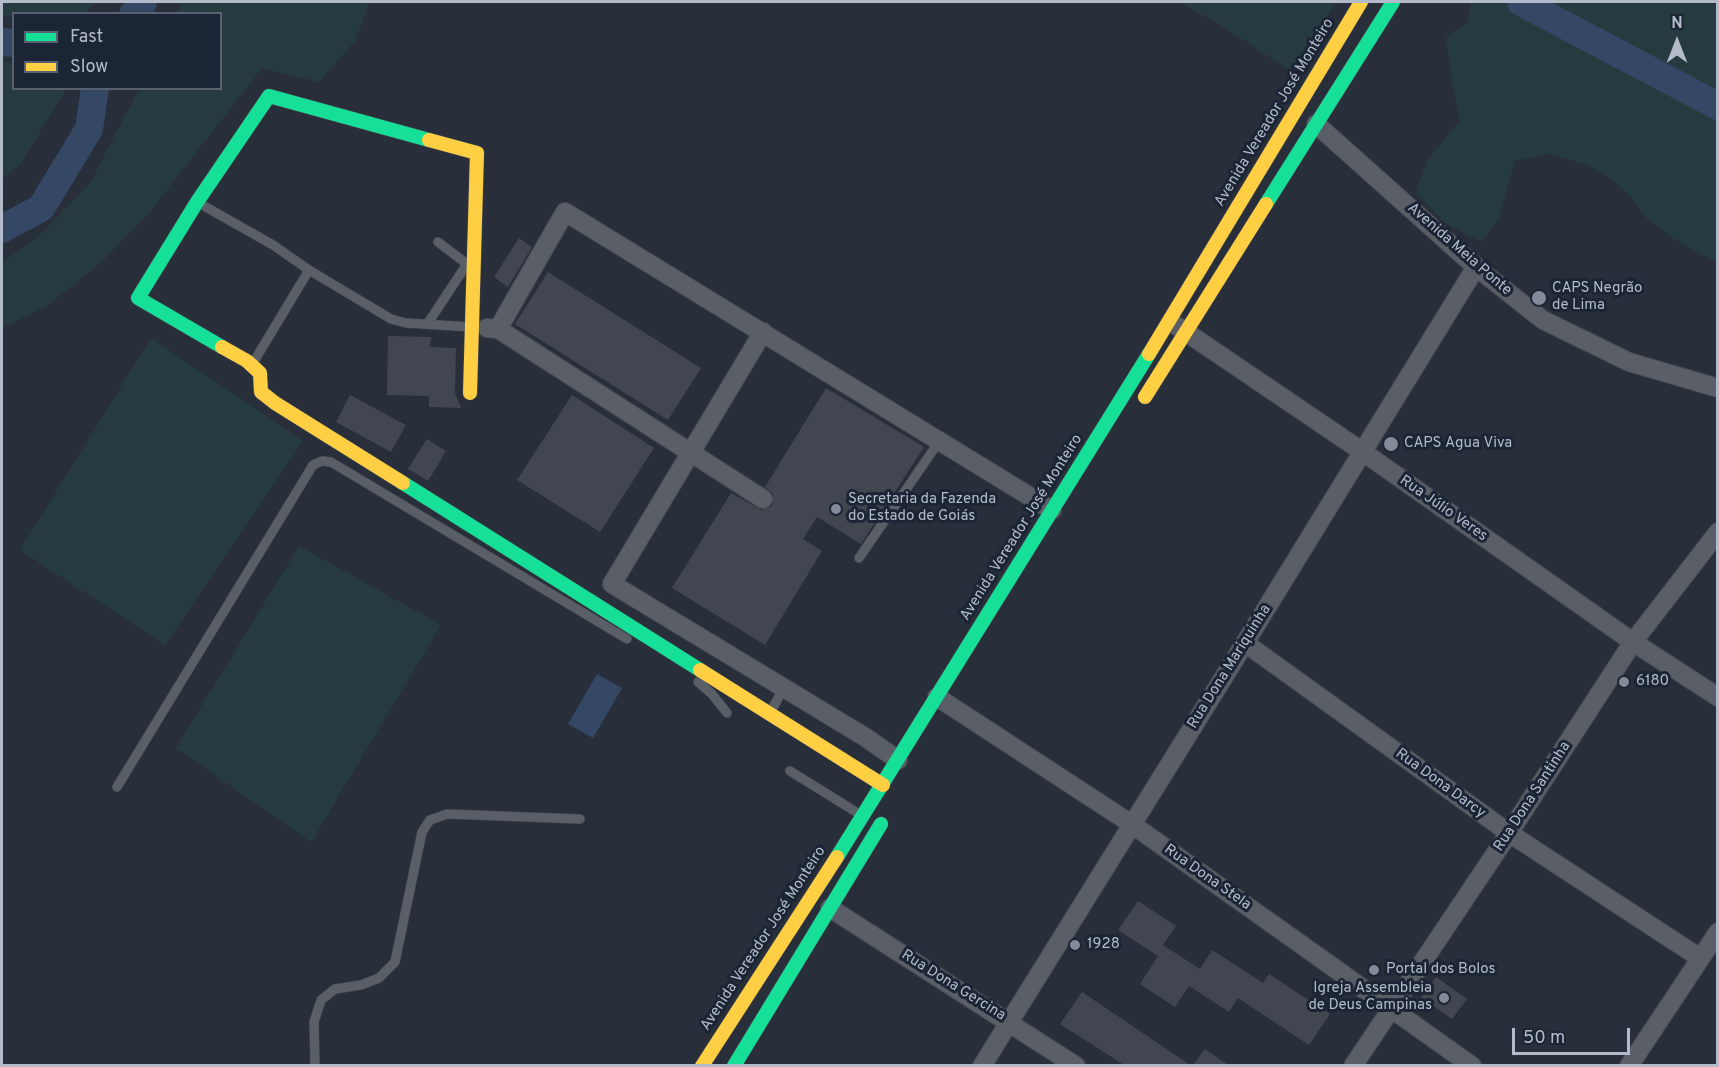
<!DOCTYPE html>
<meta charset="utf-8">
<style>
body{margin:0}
#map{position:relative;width:1719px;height:1067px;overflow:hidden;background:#292f3a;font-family:Overpass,sans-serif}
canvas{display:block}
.frame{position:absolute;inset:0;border:3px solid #b3bbcb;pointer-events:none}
.legend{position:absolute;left:12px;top:12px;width:210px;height:78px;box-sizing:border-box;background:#1c2535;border:2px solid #586171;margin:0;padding:8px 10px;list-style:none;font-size:18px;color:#b3bbcb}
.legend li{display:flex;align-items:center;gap:12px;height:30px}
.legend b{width:30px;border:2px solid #586171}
.north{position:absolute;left:1647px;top:12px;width:60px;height:60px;-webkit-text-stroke:4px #1c2535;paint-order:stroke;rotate:0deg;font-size:16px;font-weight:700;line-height:24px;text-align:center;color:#b3bbcb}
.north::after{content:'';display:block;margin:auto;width:21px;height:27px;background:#b3bbcb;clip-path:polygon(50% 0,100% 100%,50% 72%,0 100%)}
.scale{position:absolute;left:1512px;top:1028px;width:118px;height:27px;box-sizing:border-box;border:3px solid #b3bbcb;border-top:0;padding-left:8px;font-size:18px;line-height:21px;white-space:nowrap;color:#b3bbcb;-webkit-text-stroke:4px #1c2535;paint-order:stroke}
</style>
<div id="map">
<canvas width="1719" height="1067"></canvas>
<div class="frame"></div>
<ul class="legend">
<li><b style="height:8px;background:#16e098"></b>Fast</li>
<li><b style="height:8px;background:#ffcf43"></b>Slow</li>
</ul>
<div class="north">N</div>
<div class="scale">50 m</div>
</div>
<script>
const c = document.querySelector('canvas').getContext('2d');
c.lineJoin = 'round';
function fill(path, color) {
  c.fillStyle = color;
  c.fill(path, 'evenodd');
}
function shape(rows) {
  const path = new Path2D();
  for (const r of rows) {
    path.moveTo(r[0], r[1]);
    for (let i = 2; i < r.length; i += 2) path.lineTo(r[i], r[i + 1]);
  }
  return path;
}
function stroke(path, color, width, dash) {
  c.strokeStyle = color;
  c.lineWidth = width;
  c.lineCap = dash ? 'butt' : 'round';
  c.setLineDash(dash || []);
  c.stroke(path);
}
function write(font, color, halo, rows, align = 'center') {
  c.font = font + ' Overpass,sans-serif';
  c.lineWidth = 6;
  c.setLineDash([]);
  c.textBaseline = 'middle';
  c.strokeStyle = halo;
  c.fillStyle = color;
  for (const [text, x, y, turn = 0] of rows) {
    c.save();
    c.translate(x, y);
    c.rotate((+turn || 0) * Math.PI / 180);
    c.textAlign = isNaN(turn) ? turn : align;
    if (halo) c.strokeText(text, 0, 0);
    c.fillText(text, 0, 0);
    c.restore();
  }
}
const green = shape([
 [2,2,96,2,86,13,14,14,13,19,2,14],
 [184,2,387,2,369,4,355,41,319,82,262,68,149,213,103,261,47,306,2,328,2,263,42,233,90,183,139,89,220,88,220,14,175,13],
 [1179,2,1336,2,1292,72,1224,27],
 [1471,2,1717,2,1717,263,1680,243,1647,219,1631,197,1613,180,1585,164,1548,154,1515,161,1499,217,1482,242,1445,223,1415,192,1429,158,1460,121,1453,87,1446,37,1468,22],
 [2,59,13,65,14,88,66,89,21,164,2,178],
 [151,338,303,441,165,645,20,550],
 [299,546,441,625,311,842,176,748]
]);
const water = shape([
 [597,674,622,688,593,738,568,724]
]);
const river = shape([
 [1521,2,1718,106],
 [133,14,143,2],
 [2,42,14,43],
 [2,229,41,208,89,129,95,88]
]);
const building = shape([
 [519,238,532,247,508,287,494,277],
 [548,272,701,368,668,420,515,324],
 [388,336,431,337,430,347,456,348,455,393,461,408,429,407,429,396,387,395],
 [826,388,924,447,861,544,817,517,803,539,822,551,765,645,672,588,731,493,762,510,772,506,773,494,765,487],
 [350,395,406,425,391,452,336,422],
 [572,395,654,448,600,532,517,480],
 [427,439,446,451,428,481,408,469],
 [1138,901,1176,926,1163,945,1200,969,1212,950,1263,983,1269,974,1330,1014,1309,1045,1238,998,1229,1012,1189,986,1175,1007,1140,984,1158,956,1118,930],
 [1436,977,1467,999,1452,1019,1421,997],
 [1082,992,1143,1033,1190,1065,1124,1065,1060,1024],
 [1205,1049,1228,1065,1193,1065]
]);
const lane = shape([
 [197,202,273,245,309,270,391,319,406,323,471,327],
 [438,242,467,264],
 [428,323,467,264],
 [253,363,309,270],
 [859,558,940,440],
 [698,682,712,694,727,713],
 [770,713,783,689],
 [790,771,861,815],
 [117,787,313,465,322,461,331,462,627,639],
 [315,1066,314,1022,321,1000,335,989,361,985,379,978,395,962,422,832,430,820,447,814,580,819]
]);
const street = shape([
 [1316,124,1476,267,1543,320,1629,362,1718,388],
 [1177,326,1363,452,1633,642,1718,697],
 [487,328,498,329,763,499],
 [498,329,565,212,1052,510],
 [763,332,612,584,865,737,898,760],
 [1245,643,1509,833,1700,958],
 [937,697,1133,825,1472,1066],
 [830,908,1076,1066],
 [982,1066,1245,643,1476,267],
 [1353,1066,1509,833,1633,642,1718,532],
 [1629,1066,1718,932]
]);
const fast = shape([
 [1266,204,1393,2],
 [222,347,138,298,197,202,269,96,429,140],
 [403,483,700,670],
 [837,857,1149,354],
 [734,1066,881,824]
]);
const slow = shape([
 [429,140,477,153,470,393],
 [222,347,247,361,260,373,261,392,275,403,403,483],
 [1149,354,1361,2],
 [1145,397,1266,204],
 [700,670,883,785],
 [702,1066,837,857]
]);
const markers = [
 [1539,298,8,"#838a98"],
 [1391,444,8,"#838a98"],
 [836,509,6,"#838a98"],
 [1624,682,6,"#838a98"],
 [1075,945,6,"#838a98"],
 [1374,970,6,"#838a98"],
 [1444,998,6,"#838a98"]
];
const streetNames = [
 ["Avenida Vereador José Monteiro",1275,113,-59],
 ["Avenida Meia Ponte",1459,250,41],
 ["Rua Júlio Veres",1443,509,35],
 ["Avenida Vereador José Monteiro",1022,528,-58],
 ["Rua Dona Mariquinha",1230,667,-58],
 ["Rua Dona Darcy",1440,784,36],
 ["Rua Dona Santinha",1533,797,-57],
 ["Rua Dona Stela",1207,878,35],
 ["Avenida Vereador José Monteiro",764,939,-57],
 ["Rua Dona Gercina",953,986,32]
];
const poiNames = [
 ["CAPS Negrão",1552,289],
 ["de Lima",1552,306],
 ["CAPS Agua Viva",1404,444],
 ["Secretaria da Fazenda",848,500],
 ["do Estado de Goiás",848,517],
 ["6180",1636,682],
 ["1928",1087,945],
 ["Portal dos Bolos",1386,970],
 ["Igreja Assembleia",1432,989,"right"],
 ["de Deus Campinas",1432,1006,"right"]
];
fill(green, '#263b40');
fill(water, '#344764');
stroke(river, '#344764', 28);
fill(building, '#414650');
stroke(lane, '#464a52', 10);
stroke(street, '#464a52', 20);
stroke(fast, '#464a52', 15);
stroke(slow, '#464a52', 15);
stroke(lane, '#5a5e67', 9);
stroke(street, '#5a5e67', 18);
stroke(fast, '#16e098', 14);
stroke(slow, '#ffcf43', 14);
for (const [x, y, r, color] of markers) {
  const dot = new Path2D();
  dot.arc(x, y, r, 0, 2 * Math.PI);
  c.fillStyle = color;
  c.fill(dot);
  stroke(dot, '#1c2535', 2);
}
write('15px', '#b3bbcb', '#1c2535', streetNames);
write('15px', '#b3bbcb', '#1c2535', poiNames, 'left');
</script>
